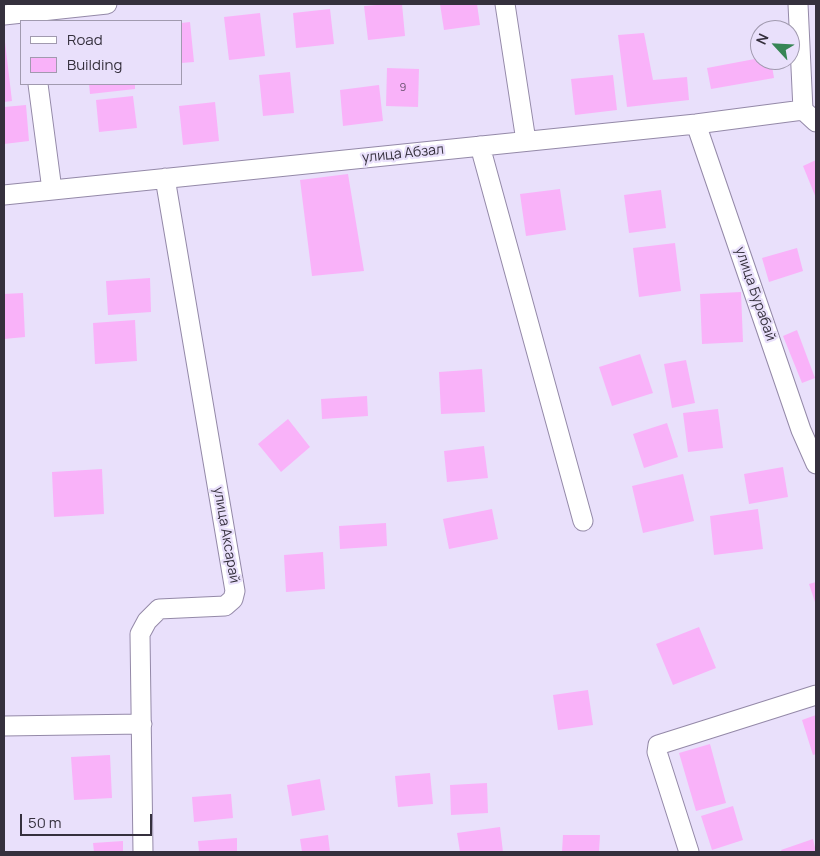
<!DOCTYPE html>
<meta charset="utf-8">
<style>
body{margin:0}
#map{position:relative;width:820px;height:856px;overflow:hidden;background:#e9e0fb;font-family:Manrope,sans-serif}
canvas{display:block}
.frame{position:absolute;inset:0;border:5px solid #35303d;pointer-events:none}
.legend{position:absolute;left:20px;top:20px;width:162px;height:65px;box-sizing:border-box;background:#e9e0fb;border:1px solid #a19aaf;margin:0;padding:6px 9px;list-style:none;font-size:15px;color:#35303d}
.legend li{display:flex;align-items:center;gap:10px;height:25px}
.legend b{width:25px;border:1px solid #a19aaf}
.north{position:absolute;left:750px;top:20px;width:50px;height:50px;box-sizing:border-box;background:#e9e0fb;border:1px solid #a19aaf;border-radius:50%;rotate:295deg;font-size:14px;font-weight:700;line-height:20px;text-align:center;color:#35303d}
.north::after{content:'';display:block;margin:auto;width:18px;height:22px;background:#378555;clip-path:polygon(50% 0,100% 100%,50% 72%,0 100%)}
.scale{position:absolute;left:20px;top:814px;width:132px;height:22px;box-sizing:border-box;border:2px solid #35303d;border-top:0;padding-left:6px;font-size:15px;line-height:18px;white-space:nowrap;color:#35303d;-webkit-text-stroke:4px #e9e0fb;paint-order:stroke}
</style>
<div id="map">
<canvas width="820" height="856"></canvas>
<div class="frame"></div>
<ul class="legend">
<li><b style="height:6px;background:#fff"></b>Road</li>
<li><b style="height:14px;background:#f9b2f9"></b>Building</li>
</ul>
<div class="north">N</div>
<div class="scale">50 m</div>
</div>
<script>
const c = document.querySelector('canvas').getContext('2d');
c.lineJoin = 'round';
function fill(path, color) {
  c.fillStyle = color;
  c.fill(path, 'evenodd');
}
function shape(rows) {
  const path = new Path2D();
  for (const r of rows) {
    path.moveTo(r[0], r[1]);
    for (let i = 2; i < r.length; i += 2) path.lineTo(r[i], r[i + 1]);
  }
  return path;
}
function stroke(path, color, width, dash) {
  c.strokeStyle = color;
  c.lineWidth = width;
  c.lineCap = dash ? 'butt' : 'round';
  c.setLineDash(dash || []);
  c.stroke(path);
}
function write(font, color, halo, rows, align = 'center') {
  c.font = font + ' Manrope,sans-serif';
  c.lineWidth = 4.5;
  c.setLineDash([]);
  c.textBaseline = 'middle';
  c.strokeStyle = halo;
  c.fillStyle = color;
  for (const [text, x, y, turn = 0] of rows) {
    c.save();
    c.translate(x, y);
    c.rotate((+turn || 0) * Math.PI / 180);
    c.textAlign = isNaN(turn) ? turn : align;
    if (halo) c.strokeText(text, 0, 0);
    c.fillText(text, 0, 0);
    c.restore();
  }
}
const building = shape([
 [389,4,402,4,405,36,368,40,364,6],
 [440,4,477,4,480,25,444,30],
 [330,9,334,44,296,48,293,13],
 [260,13,265,56,229,60,224,17],
 [190,22,194,62,181,63,181,23],
 [644,33,653,80,687,77,689,100,627,107,618,35],
 [4,42,5,42,12,101,4,102],
 [760,58,760,60,771,60,774,78,711,89,707,68],
 [387,68,419,69,418,107,386,106],
 [290,72,294,113,263,116,259,75],
 [613,75,617,110,575,115,571,79],
 [89,84,135,84,135,89,90,94],
 [379,85,383,121,343,126,340,90],
 [133,96,137,128,99,132,96,100],
 [215,102,219,141,183,145,179,106],
 [26,105,29,141,4,144,4,107],
 [816,160,816,198,803,166],
 [348,174,364,271,312,276,300,180],
 [560,189,566,230,526,236,520,194],
 [661,190,666,228,629,233,624,195],
 [675,243,681,291,639,297,633,248],
 [797,248,803,271,769,282,762,258],
 [150,278,151,312,108,315,106,281],
 [741,292,743,342,702,344,700,294],
 [23,293,25,337,4,339,4,294],
 [135,320,137,361,95,364,93,323],
 [797,330,815,378,802,383,783,336],
 [640,354,653,393,612,406,599,367],
 [686,360,695,403,672,408,664,364],
 [482,369,485,412,441,414,439,372],
 [367,396,368,416,322,419,321,399],
 [718,409,723,448,688,452,683,413],
 [288,419,310,447,281,472,258,444],
 [667,423,678,457,644,468,633,434],
 [484,446,488,478,447,482,444,451],
 [783,467,788,497,749,504,744,474],
 [102,469,104,514,54,517,52,472],
 [683,474,694,521,643,533,632,486],
 [492,509,498,539,449,549,443,519],
 [758,509,763,549,714,555,710,516],
 [386,523,387,546,340,549,339,526],
 [323,552,325,589,286,592,284,555],
 [816,582,816,605,809,584],
 [699,627,716,668,673,685,656,644],
 [588,690,593,725,558,730,553,695],
 [816,715,816,754,813,755,802,720],
 [710,744,726,803,696,811,679,753],
 [110,755,112,798,74,800,71,757],
 [430,773,433,804,398,807,395,776],
 [320,779,325,810,292,816,287,785],
 [487,783,488,813,451,815,450,785],
 [231,794,233,818,194,822,192,797],
 [733,806,743,840,712,850,701,816],
 [500,827,503,852,460,852,457,833],
 [328,835,330,852,302,852,300,839],
 [563,835,600,835,599,852,562,852],
 [237,838,237,852,199,852,198,841],
 [813,839,816,852,782,852,781,850],
 [123,841,123,852,94,852,93,843]
]);
const street = shape([
 [505,4,526,141],
 [798,4,803,110,816,122],
 [4,15,107,4],
 [38,84,52,190],
 [696,124,801,430,816,464],
 [480,146,583,521],
 [4,195,696,124,803,110],
 [4,726,142,724],
 [143,852,140,634,147,621,159,609,225,606,233,599,235,591,165,178],
 [689,852,657,752,658,745,816,695]
]);
const numberNames = [
 ["9",403,88]
];
const streetNames = [
 ["улица Абзал",403,154,-6],
 ["улица Бурабай",755,294,71],
 ["улица Аксарай",226,535,80]
];
fill(building, '#f9b2f9');
stroke(street, '#9489a8', 21);
stroke(street, '#fff', 19);
write('11px', '#66506c', null, numberNames);
write('14px', '#35303d', '#e9e0fb', streetNames);
</script>
